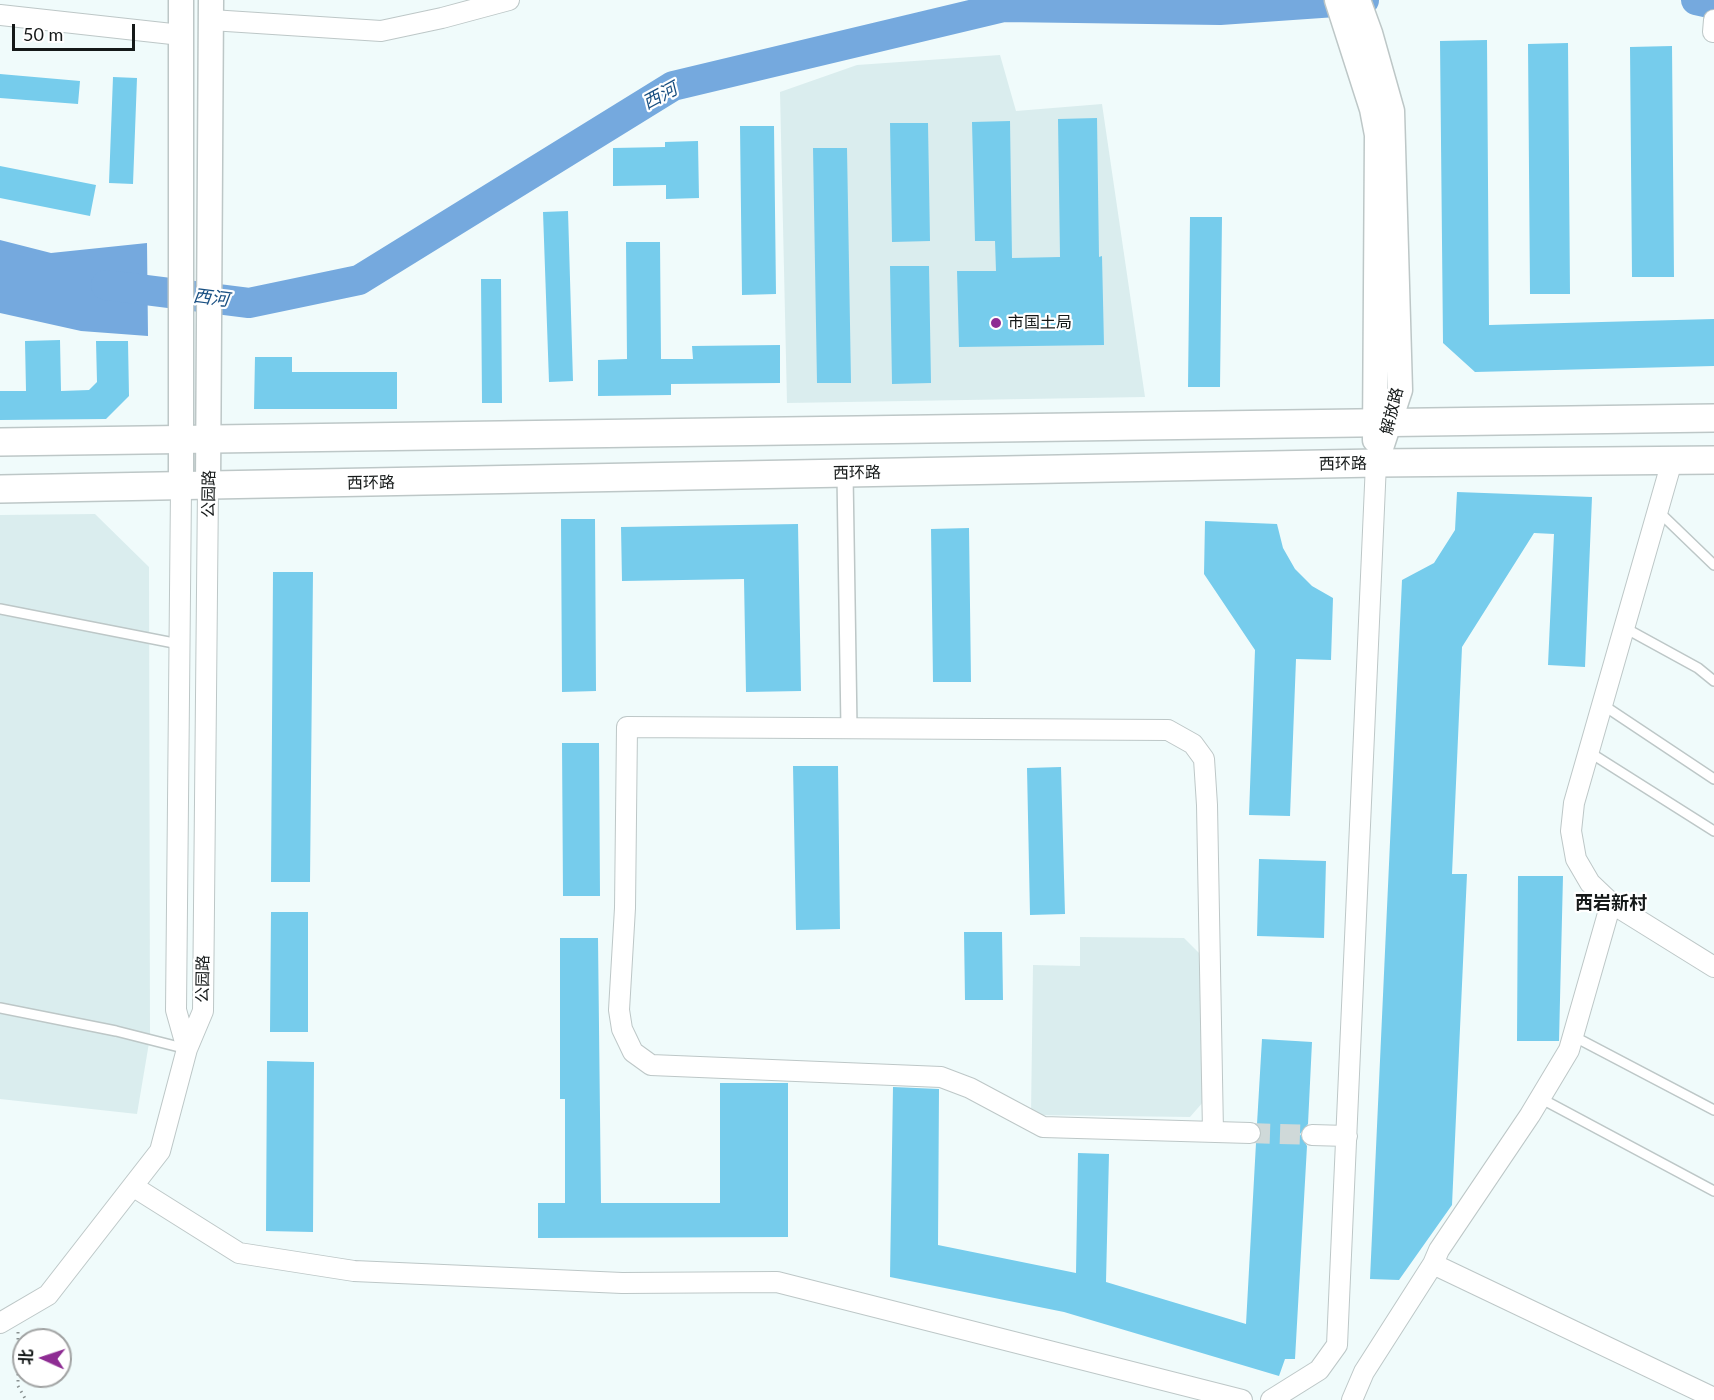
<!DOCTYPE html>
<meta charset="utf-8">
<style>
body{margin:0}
#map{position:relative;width:1714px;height:1400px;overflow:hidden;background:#f0fbfb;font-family:Lato,"Noto Sans SC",sans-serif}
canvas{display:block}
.north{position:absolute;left:12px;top:1328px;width:60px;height:60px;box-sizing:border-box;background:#fff;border:2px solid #a1a3a3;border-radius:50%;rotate:273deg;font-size:16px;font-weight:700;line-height:24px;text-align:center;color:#151919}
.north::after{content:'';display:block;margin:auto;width:21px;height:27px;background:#8e2c93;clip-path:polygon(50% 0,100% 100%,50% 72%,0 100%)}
.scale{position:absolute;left:12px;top:24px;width:123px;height:27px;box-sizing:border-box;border:3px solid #151919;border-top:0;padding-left:8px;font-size:18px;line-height:21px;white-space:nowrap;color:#151919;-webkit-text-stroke:4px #fff;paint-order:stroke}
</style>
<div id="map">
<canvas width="1714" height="1400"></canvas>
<div class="north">北</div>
<div class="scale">50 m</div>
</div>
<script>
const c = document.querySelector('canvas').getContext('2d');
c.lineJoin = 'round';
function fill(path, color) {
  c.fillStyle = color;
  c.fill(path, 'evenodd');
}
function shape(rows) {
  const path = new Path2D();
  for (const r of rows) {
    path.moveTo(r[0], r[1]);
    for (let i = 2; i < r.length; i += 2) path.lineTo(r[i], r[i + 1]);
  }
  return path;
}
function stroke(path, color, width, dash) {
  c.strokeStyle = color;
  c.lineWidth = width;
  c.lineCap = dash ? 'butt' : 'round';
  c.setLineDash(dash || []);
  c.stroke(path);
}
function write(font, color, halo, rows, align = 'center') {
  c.font = font + ' Lato,"Noto Sans SC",sans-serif';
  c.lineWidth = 4.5;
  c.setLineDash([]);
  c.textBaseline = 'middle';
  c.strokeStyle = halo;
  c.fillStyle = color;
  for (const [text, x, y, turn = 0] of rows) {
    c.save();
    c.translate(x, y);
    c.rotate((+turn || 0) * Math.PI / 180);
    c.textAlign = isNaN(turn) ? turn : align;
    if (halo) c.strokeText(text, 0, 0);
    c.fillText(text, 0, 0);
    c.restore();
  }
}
const built = shape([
 [1000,55,1016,111,1102,104,1145,397,787,403,780,92,857,65],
 [95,514,149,567,150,1037,137,1114,0,1099,0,515],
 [1080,937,1184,938,1202,956,1204,1101,1190,1117,1031,1115,1033,965,1080,966]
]);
const water = shape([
 [0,240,51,253,147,243,148,336,81,331,0,313]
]);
const river = shape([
 [1696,0,1714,4],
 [106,285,249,303,359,280,673,86,1004,7,1220,10,1364,0]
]);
const building = shape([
 [1487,40,1489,325,1714,319,1714,366,1475,372,1443,343,1440,41],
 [1568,43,1570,294,1530,294,1528,44],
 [1672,46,1674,277,1632,277,1630,47],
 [0,74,80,81,78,104,0,98],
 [113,77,137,78,133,184,109,183],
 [1097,118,1099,257,1102,256,1104,345,959,347,957,271,996,271,995,241,975,241,972,122,1010,121,1012,258,1060,257,1058,119],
 [890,123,928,123,930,241,892,242],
 [740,126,774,126,776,294,742,295],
 [698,141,699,198,666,199,666,185,613,186,613,148,665,147,665,142],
 [813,148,847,148,851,383,817,383],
 [0,166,96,185,90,216,0,198],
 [568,211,573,381,549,382,543,212],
 [1190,217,1222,217,1220,387,1188,387],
 [626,242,660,242,661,359,693,359,692,346,780,345,780,383,671,384,671,395,598,396,598,360,627,359],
 [890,266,929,266,931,383,892,384],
 [481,279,501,279,502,403,482,403],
 [60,340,61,391,89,390,97,382,96,341,128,341,129,396,106,419,0,420,0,391,26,391,25,341],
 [255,357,292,357,292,372,397,372,397,409,254,409],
 [1457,492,1592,497,1585,667,1548,665,1554,534,1534,533,1462,647,1452,874,1467,874,1452,1205,1399,1280,1370,1279,1402,580,1434,563,1455,530],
 [561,519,595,519,596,691,562,692],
 [1205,521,1277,524,1283,548,1295,569,1312,586,1333,598,1331,660,1296,659,1290,816,1249,815,1255,650,1204,574],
 [798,524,801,691,746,692,744,579,622,581,621,527],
 [969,528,971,682,933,682,931,529],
 [273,572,313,572,310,882,271,882],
 [562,743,599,743,600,896,563,896],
 [793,766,838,766,840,929,796,930],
 [1061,767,1065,914,1030,915,1027,768],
 [1259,859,1326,861,1324,938,1257,936],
 [1518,876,1563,876,1559,1041,1517,1041],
 [271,912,308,912,308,1032,270,1032],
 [964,932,1002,932,1003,1000,965,1000],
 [560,938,598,938,601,1203,720,1203,720,1083,788,1083,788,1237,538,1238,538,1203,565,1203,565,1099,560,1099],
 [1262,1039,1312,1042,1308,1124,1300,1134,1307,1146,1295,1359,1285,1359,1279,1376,1064,1312,890,1277,893,1087,939,1089,938,1245,1076,1273,1078,1153,1109,1154,1106,1282,1246,1324,1256,1143,1262,1134,1257,1124],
 [267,1061,314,1062,313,1232,266,1231]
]);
const minorTunnel = shape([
 [1250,1133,1312,1135]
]);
const path = shape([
 [18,1332,18,1386,26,1400]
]);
const service = shape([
 [1658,511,1714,565],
 [0,609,179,644],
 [1625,628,1698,668,1714,681],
 [1603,705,1714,779],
 [1589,752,1714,831],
 [0,1008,116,1031,187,1049],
 [1573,1036,1714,1110],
 [1540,1098,1714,1191]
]);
const pedestrian = shape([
 [845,474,849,728]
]);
const minor = shape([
 [0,15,181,35],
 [211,20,381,31,442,18,509,0],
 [1713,32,1714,20],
 [1672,461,1574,803,1571,831,1576,859,1590,883,1611,903,1714,967],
 [181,488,176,1010,187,1049],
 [1213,1132,1207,805,1204,759,1193,744,1168,730,627,727,625,908,619,1010,622,1029,633,1052,651,1065,941,1077,970,1088,1043,1127,1250,1133],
 [1312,1135,1347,1136],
 [134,1187,239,1253,354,1271,622,1283,777,1282,1242,1400],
 [1433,1264,1714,1398],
 [0,1323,48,1295,160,1151,187,1049,203,1011,208,486],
 [1271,1400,1319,1370,1337,1345,1376,463],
 [1352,1400,1364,1372,1433,1264,1439,1250,1530,1115,1569,1050,1611,903]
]);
const tertiary = shape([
 [1337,0,1372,109,1377,135,1375,440],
 [1358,0,1370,33,1392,111,1400,390,1376,463],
 [208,486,211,0],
 [181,488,181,0]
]);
const secondary = shape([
 [0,442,1714,418],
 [0,489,1376,463,1714,460]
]);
const markers = [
 [996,323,6,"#8e2c93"]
];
const poiNames = [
 ["市国土局",1008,323]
];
const streetNames = [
 ["解放路",1392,411,-76],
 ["西环路",1343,464,-1],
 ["西环路",857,473,-1],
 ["西环路",371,483,-1],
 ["公园路",209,494,-89],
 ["公园路",203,979,-89]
];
const waterNames = [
 ["西河",660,96,-28],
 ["西河",211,298,7]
];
const neighbourhoodNames = [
 ["西岩新村",1611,903]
];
fill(built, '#daedee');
fill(water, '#75a9de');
stroke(river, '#75a9de', 30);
fill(building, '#76ccec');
stroke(minorTunnel, '#cfd9d9', 20, [20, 10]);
stroke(service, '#bdc7c7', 12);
stroke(pedestrian, '#bdc7c7', 18);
stroke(minor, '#bdc7c7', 22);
stroke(tertiary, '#bdc7c7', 27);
stroke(secondary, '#bdc7c7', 30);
stroke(path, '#899191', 3, [1.5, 4.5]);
stroke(service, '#fff', 9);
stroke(pedestrian, '#fff', 15);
stroke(minor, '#fff', 20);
stroke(tertiary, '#fff', 24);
stroke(secondary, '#fff', 27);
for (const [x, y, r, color] of markers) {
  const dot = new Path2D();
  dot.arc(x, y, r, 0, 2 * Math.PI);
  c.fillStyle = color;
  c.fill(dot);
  stroke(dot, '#fff', 2);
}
write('16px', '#151919', '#fff', poiNames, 'left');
write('16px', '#151919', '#fff', streetNames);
write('italic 18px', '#1a5082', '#fff', waterNames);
write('bold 18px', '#151919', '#fff', neighbourhoodNames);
</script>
